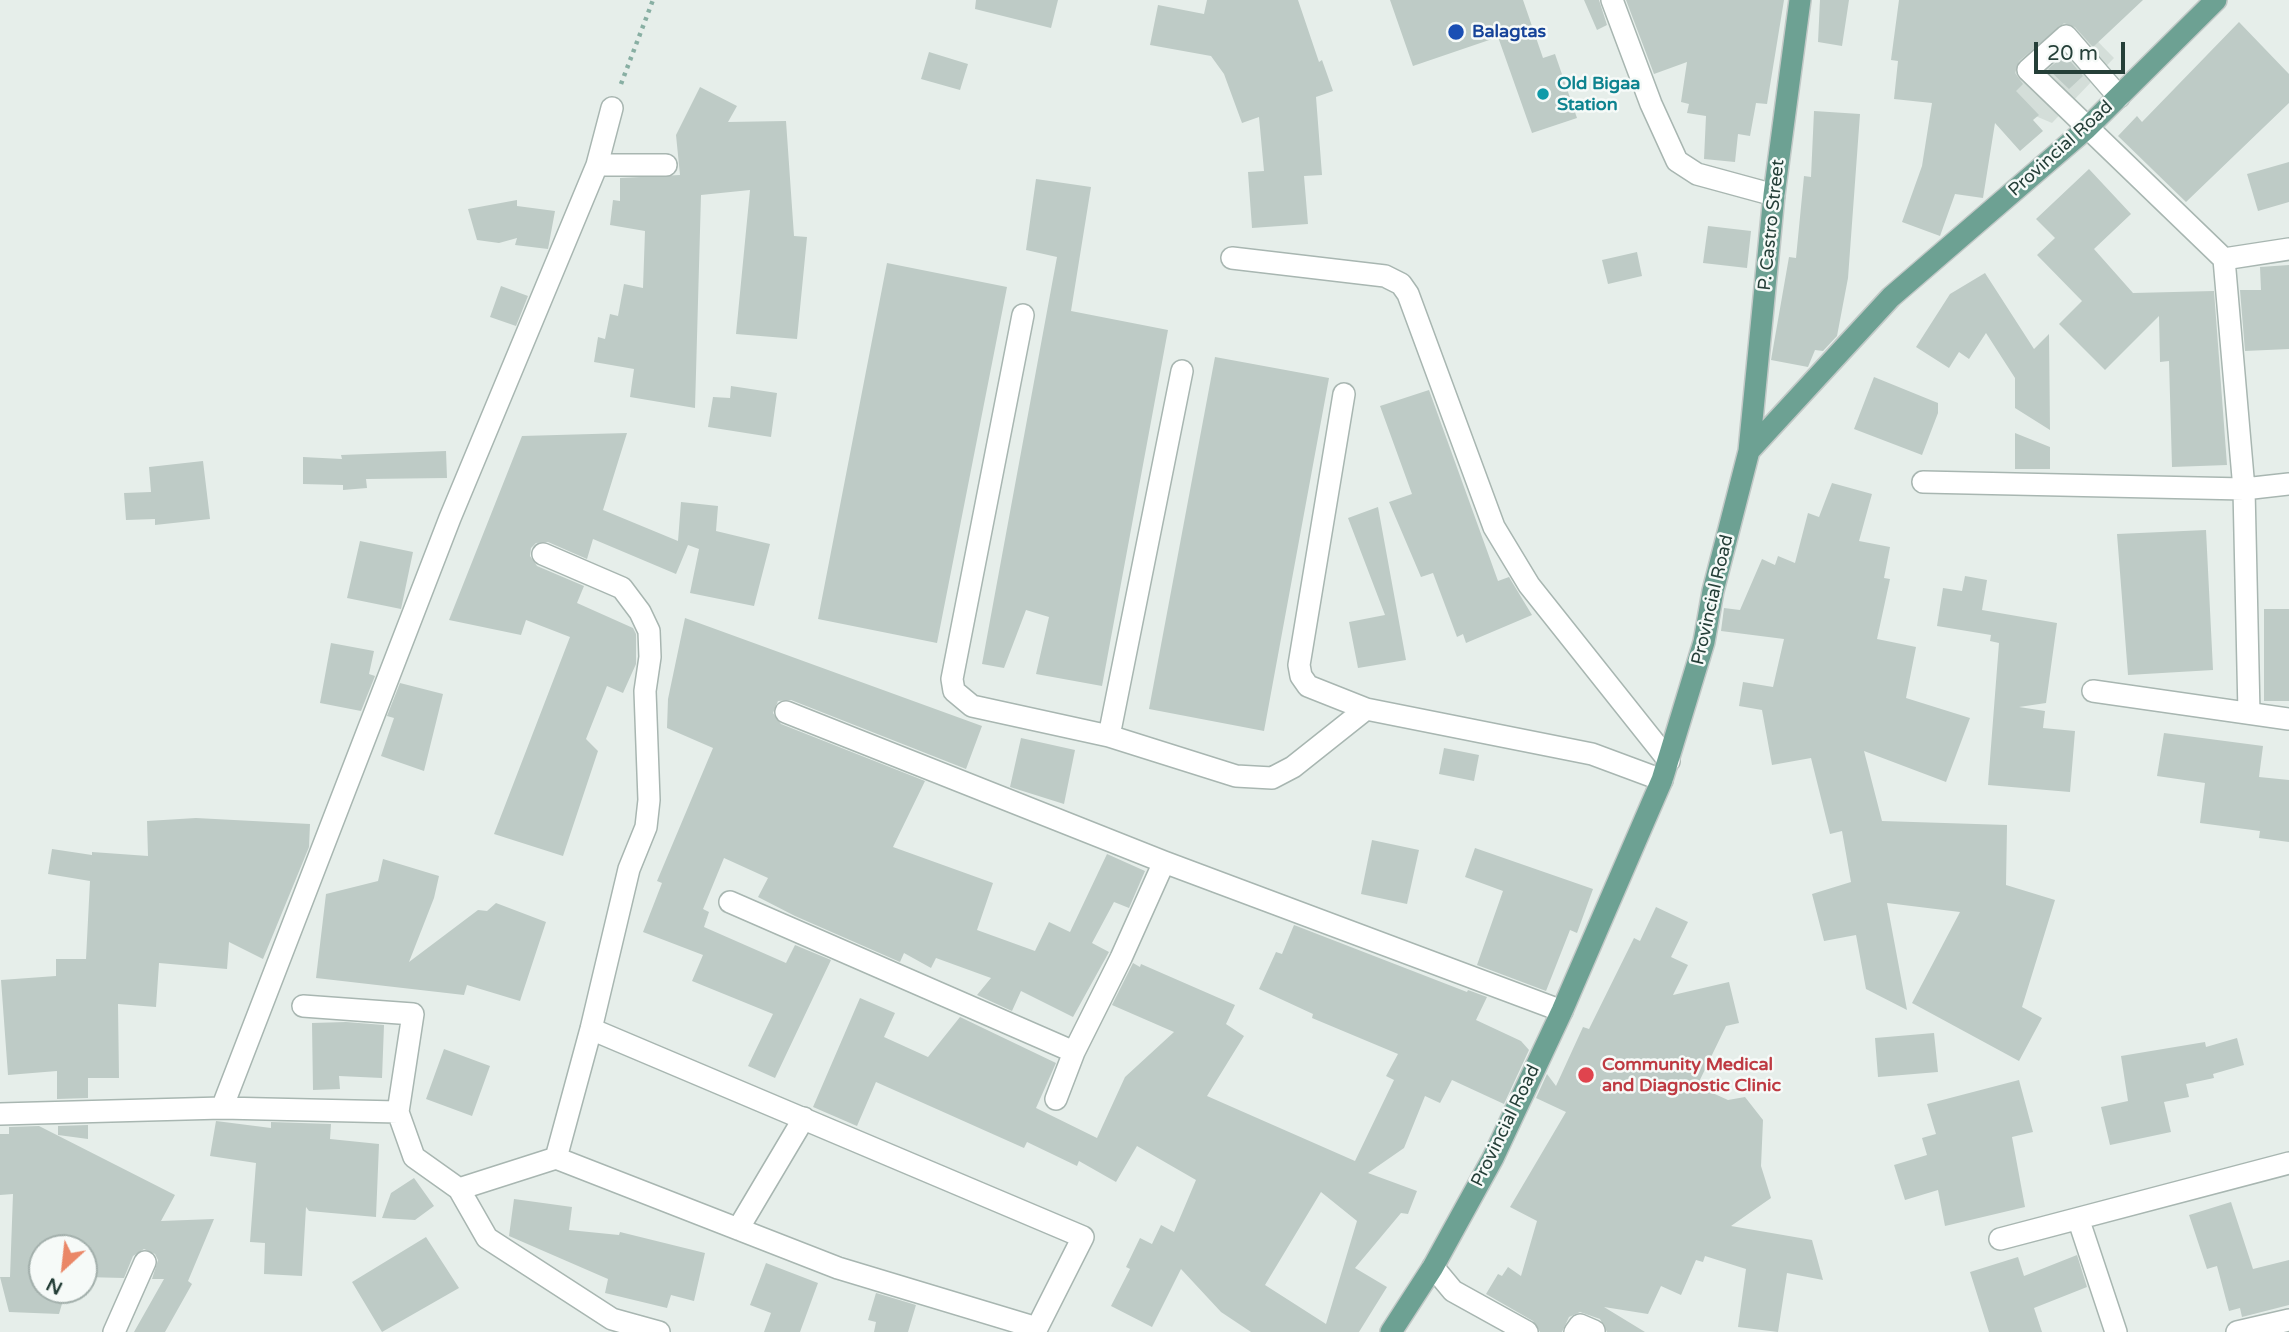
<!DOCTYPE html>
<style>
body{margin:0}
#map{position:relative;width:2289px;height:1332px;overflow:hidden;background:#e6eeea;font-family:"Varela Round",sans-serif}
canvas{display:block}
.north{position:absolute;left:28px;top:1234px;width:70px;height:70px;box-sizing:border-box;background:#f6faf8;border:2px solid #a2afab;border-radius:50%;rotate:207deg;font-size:19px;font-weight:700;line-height:28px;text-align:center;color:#253f38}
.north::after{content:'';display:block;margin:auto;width:24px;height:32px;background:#ea8767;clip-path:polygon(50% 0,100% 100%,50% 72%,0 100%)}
.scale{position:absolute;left:2034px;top:42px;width:91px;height:32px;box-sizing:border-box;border:4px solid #253f38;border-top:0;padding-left:9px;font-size:21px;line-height:24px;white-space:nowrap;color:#253f38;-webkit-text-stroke:5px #f6faf8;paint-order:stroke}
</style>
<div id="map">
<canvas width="2289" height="1332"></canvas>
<div class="north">N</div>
<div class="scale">20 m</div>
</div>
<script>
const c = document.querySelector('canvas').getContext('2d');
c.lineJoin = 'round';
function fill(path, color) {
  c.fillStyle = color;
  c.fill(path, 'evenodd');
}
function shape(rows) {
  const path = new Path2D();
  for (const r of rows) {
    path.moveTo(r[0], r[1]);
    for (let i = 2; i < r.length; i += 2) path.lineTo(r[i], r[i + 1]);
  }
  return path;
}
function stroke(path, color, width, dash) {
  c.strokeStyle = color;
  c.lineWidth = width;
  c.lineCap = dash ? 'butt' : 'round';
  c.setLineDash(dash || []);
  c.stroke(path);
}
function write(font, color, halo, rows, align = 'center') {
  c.font = font + ' "Varela Round",sans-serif';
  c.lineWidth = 5;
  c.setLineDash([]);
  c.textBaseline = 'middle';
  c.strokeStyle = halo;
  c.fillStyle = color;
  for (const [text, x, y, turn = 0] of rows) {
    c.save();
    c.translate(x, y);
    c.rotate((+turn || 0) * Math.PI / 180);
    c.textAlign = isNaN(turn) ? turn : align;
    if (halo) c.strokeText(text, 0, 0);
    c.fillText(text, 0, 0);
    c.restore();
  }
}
const built = shape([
 [2013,0,2057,0,2114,58,2052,123,2000,101]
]);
const building = shape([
 [976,0,1058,0,1051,28,975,9],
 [1207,0,1298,0,1319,62,1322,60,1333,91,1316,97,1322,175,1304,176,1308,224,1252,228,1248,172,1264,171,1259,117,1242,123,1224,74,1211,56,1150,45,1158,5,1204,14],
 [1390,0,1523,0,1543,58,1555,54,1577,118,1532,133,1498,37,1413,66],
 [1584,0,1599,0,1607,25,1597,30],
 [1626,0,1784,0,1767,104,1756,103,1750,136,1738,134,1735,162,1704,159,1706,116,1687,113,1689,104,1681,102,1687,62,1654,74],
 [1820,0,1849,0,1842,46,1818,42],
 [1899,0,2143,0,2093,47,2075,27,2064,23,2019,61,2015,73,2023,84,2016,91,2039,115,2033,120,2043,131,2020,151,1995,123,1983,198,1955,194,1940,236,1902,222,1922,166,1932,103,1894,99,1898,61,1891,60],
 [2239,22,2289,74,2289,103,2186,202,2118,136,2137,116,2142,122],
 [929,52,968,64,960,90,921,79],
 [2065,55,2083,76,2069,89,2048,69],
 [700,87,737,106,728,122,786,121,794,236,807,237,797,339,736,334,750,190,701,195,695,408,630,397,634,369,594,362,598,337,605,339,610,314,618,316,624,284,643,288,645,231,610,225,613,200,620,201,620,178,680,175,676,135],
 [1814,111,1860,114,1848,278,1837,336,1823,351,1815,350,1808,367,1771,360,1789,257,1796,258,1804,176,1811,177],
 [2289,162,2289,202,2258,211,2247,174],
 [2089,169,2131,214,2094,249,2133,293,2214,291,2227,465,2172,467,2169,361,2160,362,2159,316,2105,370,2059,324,2082,301,2037,255,2055,238,2036,219],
 [1036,179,1091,187,1071,311,1168,330,1102,686,1036,674,1049,617,1026,610,1004,668,982,664,1057,257,1026,250],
 [517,200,517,206,555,211,548,249,515,245,517,238,499,243,477,240,468,209],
 [1708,226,1751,231,1747,268,1703,263],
 [1637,252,1642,276,1608,284,1602,260],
 [887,263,1007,287,937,643,818,619],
 [2289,265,2289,349,2245,351,2240,290,2261,290,2260,267],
 [1985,273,2034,349,2049,334,2050,430,2015,408,2015,378,1986,333,1969,359,1959,352,1949,368,1916,347,1950,294],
 [501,286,528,296,516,326,490,317],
 [1215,357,1329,378,1264,731,1149,709],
 [1874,377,1938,403,1938,413,1922,455,1854,429],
 [731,386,777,393,771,437,708,427,713,397,730,398],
 [1429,390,1498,581,1509,577,1532,615,1466,643,1463,634,1457,637,1433,573,1421,577,1389,502,1412,494,1380,406],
 [627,433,603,510,678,541,681,502,718,506,716,531,770,544,754,606,690,593,699,549,688,545,676,574,593,539,587,559,548,542,536,543,531,548,530,556,537,566,584,586,577,603,633,628,636,634,636,664,623,693,607,686,586,739,598,751,563,856,494,834,570,637,526,620,521,635,449,620,522,436],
 [2015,433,2050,447,2050,469,2015,469],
 [446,451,447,478,366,479,367,488,343,490,343,485,303,484,303,457,342,459,341,455],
 [203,461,210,519,155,525,155,519,126,520,124,493,151,492,149,467],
 [1832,483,1872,494,1859,541,1890,547,1884,578,1890,579,1877,639,1916,647,1906,698,1970,718,1946,782,1864,751,1882,821,2007,825,2006,885,2055,900,2022,1007,2042,1018,2019,1061,1912,1003,1960,912,1887,903,1907,1010,1866,989,1856,935,1824,941,1812,894,1851,882,1842,831,1830,834,1811,758,1772,765,1762,710,1739,706,1743,682,1773,687,1784,639,1721,631,1724,608,1740,610,1762,559,1775,565,1778,556,1795,563,1808,513,1819,517],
 [1378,507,1406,660,1358,668,1349,622,1385,615,1348,518],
 [2206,530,2213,670,2128,675,2117,534],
 [360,541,413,552,401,609,347,598],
 [1965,576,1987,580,1982,610,2057,623,2046,703,2019,707,2045,711,2043,728,2075,731,2070,792,1988,785,1999,643,1990,641,1991,635,1937,626,1943,588,1962,591],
 [2264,609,2289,609,2289,701,2264,701],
 [685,618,982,726,966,769,791,700,778,701,773,713,781,724,925,781,893,847,993,883,977,930,1035,951,1049,922,1070,932,1107,854,1145,871,1129,908,1114,902,1092,943,1109,952,1073,1017,1021,991,1012,1011,977,995,991,978,936,958,931,968,904,953,900,962,795,916,758,897,768,878,724,858,703,909,709,912,704,927,786,963,795,945,831,960,775,1078,748,1066,773,1014,692,981,703,955,643,932,662,883,657,881,713,748,667,728,668,699],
 [331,643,374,651,369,674,375,676,361,711,320,703],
 [400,683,443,694,424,771,381,756,394,718,387,716],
 [2164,733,2263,746,2259,777,2289,780,2289,842,2259,838,2260,831,2200,823,2205,783,2157,776],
 [1021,738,1075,750,1064,804,1010,787],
 [1444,748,1479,755,1474,781,1439,774],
 [196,818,310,824,309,847,263,959,229,942,227,969,159,963,156,1007,118,1004,119,1078,88,1078,88,1098,57,1099,57,1071,8,1075,1,980,56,976,56,959,86,959,90,881,48,874,52,849,92,855,92,852,148,856,147,821],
 [1372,840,1419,850,1407,904,1361,894],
 [1475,848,1593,889,1577,933,1570,930,1546,991,1477,965,1503,891,1465,877],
 [383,859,439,876,434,898,409,962,478,910,487,911,496,903,546,922,520,1001,467,985,464,995,316,978,326,894,378,881],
 [1656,907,1688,922,1671,957,1688,965,1673,995,1729,982,1739,1023,1726,1026,1697,1086,1728,1100,1745,1097,1763,1120,1761,1166,1771,1198,1731,1226,1812,1240,1823,1280,1787,1273,1778,1332,1738,1327,1746,1269,1705,1256,1703,1262,1696,1260,1681,1295,1661,1286,1648,1314,1604,1307,1645,1332,1607,1332,1600,1319,1580,1312,1569,1317,1562,1332,1540,1332,1533,1321,1486,1294,1498,1274,1502,1276,1508,1267,1521,1276,1537,1221,1510,1207,1566,1112,1536,1098,1547,1074,1556,1086,1583,1027,1589,1029,1634,938,1640,941],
 [1294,925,1467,992,1468,990,1487,997,1476,1020,1521,1041,1529,1050,1504,1104,1452,1080,1440,1103,1425,1096,1404,1148,1368,1173,1417,1191,1408,1214,1401,1213,1355,1268,1387,1287,1359,1332,1251,1332,1221,1312,1181,1269,1152,1327,1111,1306,1130,1269,1126,1267,1140,1238,1152,1244,1161,1225,1174,1232,1196,1180,1137,1146,1116,1182,1079,1161,1077,1166,1027,1142,1024,1148,876,1082,857,1126,813,1107,860,998,895,1013,884,1037,928,1057,960,1017,1056,1063,1036,1108,1097,1138,1125,1077,1174,1032,1112,1005,1133,963,1140,967,1141,964,1235,1005,1226,1024,1244,1036,1207,1096,1355,1161,1394,1080,1386,1076,1398,1054,1312,1018,1313,1014,1259,989,1276,952,1282,954],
 [1321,1192,1357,1221,1326,1324,1265,1285],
 [346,1022,384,1025,382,1078,339,1076,340,1089,313,1090,312,1023],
 [1934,1033,1938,1072,1878,1077,1875,1038],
 [2237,1038,2244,1065,2213,1074,2214,1078,2186,1084,2189,1097,2164,1102,2171,1132,2110,1145,2101,1107,2128,1101,2121,1056,2205,1042,2206,1047],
 [444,1049,490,1066,472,1116,426,1099],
 [2019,1080,2033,1132,2012,1137,2025,1207,1945,1226,1938,1190,1905,1200,1894,1165,1927,1155,1922,1138,1936,1134,1927,1104],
 [216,1121,271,1128,271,1122,331,1124,330,1139,379,1144,376,1217,309,1211,306,1207,302,1276,264,1274,265,1243,250,1242,256,1163,210,1156],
 [88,1125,88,1139,58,1135,58,1126],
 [39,1126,175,1195,161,1221,214,1219,188,1281,192,1284,165,1332,134,1332,164,1279,152,1279,158,1260,155,1254,144,1249,133,1256,124,1278,84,1277,84,1248,42,1248,42,1290,66,1290,59,1314,9,1312,0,1277,10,1277,13,1194,0,1195,0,1134,9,1134,9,1127],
 [414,1178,434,1206,415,1220,382,1218,391,1193],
 [514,1199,572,1207,569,1230,619,1235,620,1232,705,1253,694,1301,671,1295,667,1308,605,1293,608,1279,509,1236],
 [2231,1202,2253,1269,2289,1260,2289,1305,2242,1317,2240,1308,2229,1311,2217,1266,2207,1269,2189,1215],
 [426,1237,459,1288,382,1332,352,1282],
 [2077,1255,2087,1287,2034,1308,2042,1332,1989,1332,1970,1272,2018,1257,2024,1276],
 [766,1263,818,1283,800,1332,764,1332,771,1313,750,1305],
 [876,1293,916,1305,908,1332,874,1332,876,1322,868,1320]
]);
const path = shape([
 [621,84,653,0]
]);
const minor = shape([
 [1612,0,1651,104,1677,161,1697,174,1774,195],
 [2119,97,2066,36,2028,70,2224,259,2244,489,2249,713],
 [597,165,666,165],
 [1232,258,1385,276,1401,284,1408,294,1494,527,1529,585,1669,761],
 [2224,259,2289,249],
 [1023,315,952,679,954,691,972,706,1109,736],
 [1182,371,1109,736,1236,776,1272,778,1293,767,1366,709,1592,754,1662,780],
 [1344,394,1299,665,1301,676,1308,686,1366,709],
 [1923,482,2244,489,2289,484],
 [543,554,622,588,640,612,649,631,650,657,645,691,649,800,646,827,629,869,591,1029,556,1158],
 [2093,691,2289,719],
 [786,712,1164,862,1562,1011],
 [730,902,1074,1052],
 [303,1006,413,1014,398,1112,414,1157,459,1189,487,1238,612,1319,659,1332],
 [1056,1099,1074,1052,1121,958,1164,862],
 [222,1108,450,518,597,165,612,108],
 [0,1114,222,1108,398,1112],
 [459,1189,556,1158,838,1268,1037,1328,1083,1237,591,1029],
 [2079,1221,2116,1332],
 [738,1229,804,1118],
 [2000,1239,2289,1163],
 [1433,1267,1453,1291,1527,1332],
 [114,1332,145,1262],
 [1575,1332,1580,1325,1594,1331],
 [2237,1332,2289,1320]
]);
const major = shape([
 [1749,451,1774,195,1800,0],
 [1391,1332,1433,1267,1493,1158,1562,1011,1662,780,1704,642,1713,591,1749,451,1891,297,2086,129,2216,0]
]);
const markers = [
 [1456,32,9,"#1a4fb4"],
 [1543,94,7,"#0f9aa8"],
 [1586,1075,9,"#e0444e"]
];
const transitNames = [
 ["Balagtas",1472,32]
];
const cultureNames = [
 ["Old Bigaa",1557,84],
 ["Station",1557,105]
];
const streetNames = [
 ["Provincial Road",2061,149,-42],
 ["P. Castro Street",1772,225,-84],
 ["Provincial Road",1713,600,-77],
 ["Provincial Road",1506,1126,-64]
];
const healthNames = [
 ["Community Medical",1602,1065],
 ["and Diagnostic Clinic",1602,1086]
];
fill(built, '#d4ded9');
fill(building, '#becbc6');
stroke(minor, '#a8b6b1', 24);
stroke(major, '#c2c9c7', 24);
stroke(path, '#88afa3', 4.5, [3.5, 5]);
stroke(minor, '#fff', 21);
stroke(major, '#6da193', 21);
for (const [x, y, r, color] of markers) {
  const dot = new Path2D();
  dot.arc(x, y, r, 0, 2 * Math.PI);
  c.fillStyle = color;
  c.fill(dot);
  stroke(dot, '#f6faf8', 2.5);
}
write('bold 18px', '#164399', '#f6faf8', transitNames, 'left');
write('bold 18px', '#0d838f', '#f6faf8', cultureNames, 'left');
write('18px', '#253f38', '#f6faf8', streetNames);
write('bold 18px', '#be3a42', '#f6faf8', healthNames, 'left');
</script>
